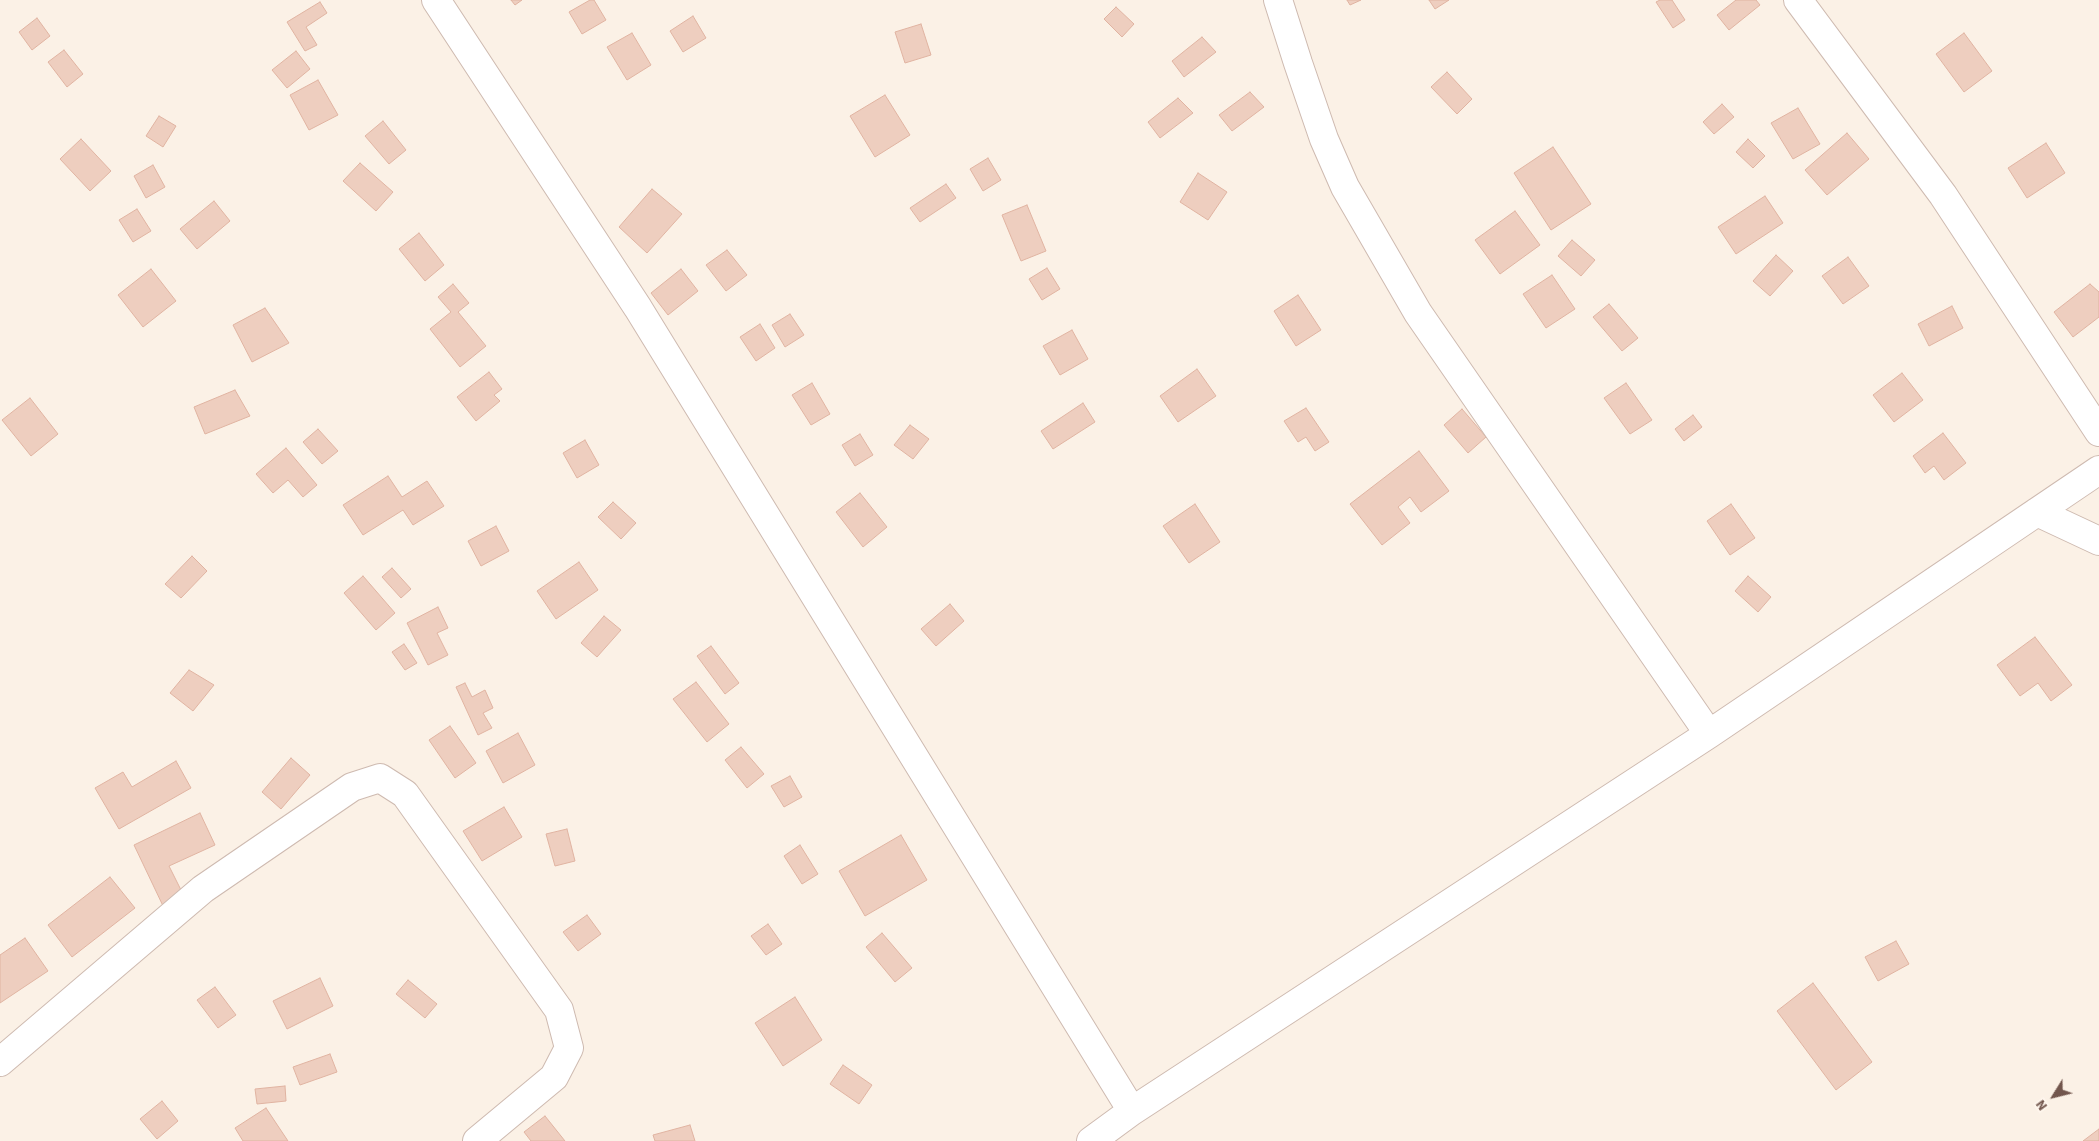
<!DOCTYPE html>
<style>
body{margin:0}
#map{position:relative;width:2099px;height:1141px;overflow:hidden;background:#fbf1e6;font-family:"Source Sans 3",sans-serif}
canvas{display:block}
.north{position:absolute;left:2029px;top:1071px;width:50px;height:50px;-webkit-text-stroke:4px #fef5ec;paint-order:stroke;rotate:234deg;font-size:14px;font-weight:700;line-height:20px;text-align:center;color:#72564d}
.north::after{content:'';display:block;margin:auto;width:18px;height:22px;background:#72564d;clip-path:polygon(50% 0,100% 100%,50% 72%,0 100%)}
</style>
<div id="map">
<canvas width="2099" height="1141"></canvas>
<div class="north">N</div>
</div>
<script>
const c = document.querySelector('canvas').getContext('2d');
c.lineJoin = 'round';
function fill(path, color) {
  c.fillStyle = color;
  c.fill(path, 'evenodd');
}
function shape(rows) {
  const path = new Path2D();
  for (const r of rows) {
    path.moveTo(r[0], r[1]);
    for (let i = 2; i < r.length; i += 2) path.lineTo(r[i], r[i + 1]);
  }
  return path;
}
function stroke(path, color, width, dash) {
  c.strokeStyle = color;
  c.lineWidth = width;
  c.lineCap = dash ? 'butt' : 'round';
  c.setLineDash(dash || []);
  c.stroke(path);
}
const building = shape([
 [511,0,522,0,515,5,511,0],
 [590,0,594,0,606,20,582,34,569,12,590,0],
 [1347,0,1361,0,1350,5,1347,0],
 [1429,0,1449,0,1435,9,1429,0],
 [1660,0,1672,0,1685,20,1673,28,1656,2,1660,0],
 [1736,0,1756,0,1760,5,1729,30,1717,15,1736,0],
 [320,2,327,13,306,27,317,45,305,51,287,22,320,2],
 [1116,7,1134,24,1122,37,1104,19,1116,7],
 [693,16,706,38,683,52,670,31,693,16],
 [37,18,50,36,32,50,19,32,37,18],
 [921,24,931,55,905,63,895,32,921,24],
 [632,33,651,65,627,80,607,47,632,33],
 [1964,33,1992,71,1964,92,1936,54,1964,33],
 [1202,37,1216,52,1184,77,1172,61,1202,37],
 [64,50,83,74,67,87,48,62,64,50],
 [296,51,310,69,287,88,272,70,296,51],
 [1447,72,1472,99,1457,114,1431,87,1447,72],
 [318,80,338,115,309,130,290,95,318,80],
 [1250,92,1264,107,1232,131,1219,115,1250,92],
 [885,95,910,135,875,157,850,116,885,95],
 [1178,98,1193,113,1160,138,1148,122,1178,98],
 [1722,104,1734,117,1714,134,1703,122,1722,104],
 [1798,108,1820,144,1793,159,1771,123,1798,108],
 [159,116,176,126,163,147,146,136,159,116],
 [383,121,406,150,389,164,365,136,383,121],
 [1847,133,1869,159,1827,195,1805,170,1847,133],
 [81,139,111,171,90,191,60,159,81,139],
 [1748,139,1765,156,1753,168,1736,152,1748,139],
 [2046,143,2065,173,2027,198,2008,168,2046,143],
 [1553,147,1591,204,1551,230,1514,173,1553,147],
 [988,158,1001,180,983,191,970,169,988,158],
 [360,163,393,192,376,211,343,181,360,163],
 [153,165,165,187,146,198,134,176,153,165],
 [1198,173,1227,192,1208,220,1180,202,1198,173],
 [946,184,956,198,920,222,910,208,946,184],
 [652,189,682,214,647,253,619,227,652,189],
 [1765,196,1783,223,1736,254,1718,227,1765,196],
 [214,201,230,221,197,249,180,229,214,201],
 [1027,205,1046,251,1021,261,1002,215,1027,205],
 [137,209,151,231,133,242,119,220,137,209],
 [1515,211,1540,245,1500,274,1475,240,1515,211],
 [419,233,444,265,425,281,399,249,419,233],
 [1572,240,1595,260,1581,276,1558,256,1572,240],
 [727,250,747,275,726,291,706,265,727,250],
 [1776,255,1793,271,1770,296,1753,281,1776,255],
 [1848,257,1869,286,1843,304,1822,276,1848,257],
 [1047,268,1060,289,1042,300,1029,279,1047,268],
 [151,269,176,301,143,327,118,295,151,269],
 [681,269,698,291,668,315,651,293,681,269],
 [1552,275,1575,309,1546,328,1523,294,1552,275],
 [453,284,469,303,458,312,486,346,460,367,430,329,451,312,438,297,453,284],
 [2090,284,2099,292,2099,317,2073,337,2054,312,2090,284],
 [1298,295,1321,330,1296,346,1274,311,1298,295],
 [1609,304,1638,338,1622,351,1593,317,1609,304],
 [1952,306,1963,328,1929,346,1918,324,1952,306],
 [265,308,289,343,252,362,233,325,265,308],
 [790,314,804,335,785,347,772,325,790,314],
 [760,324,775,348,756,361,740,337,760,324],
 [1072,330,1088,359,1060,375,1043,346,1072,330],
 [1197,369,1216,396,1178,422,1160,396,1197,369],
 [489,372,502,389,494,395,500,401,476,421,457,397,489,372],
 [1902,373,1923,400,1894,422,1873,395,1902,373],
 [812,383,830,414,811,425,792,395,812,383],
 [1626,383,1652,420,1630,434,1604,398,1626,383],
 [235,390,250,416,205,434,194,407,235,390],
 [30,398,58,434,31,456,2,420,30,398],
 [1083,403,1095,422,1053,449,1041,431,1083,403],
 [1306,408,1329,442,1315,451,1306,437,1298,442,1284,421,1306,408],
 [1462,409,1486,437,1468,453,1444,425,1462,409],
 [1693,415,1702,427,1684,441,1675,429,1693,415],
 [910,425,929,439,913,459,894,445,910,425],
 [318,429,338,451,322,464,303,442,318,429],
 [1943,433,1966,463,1944,480,1934,466,1925,473,1913,456,1943,433],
 [860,434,873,455,855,466,842,445,860,434],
 [585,440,599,465,577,478,563,453,585,440],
 [286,448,317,485,303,497,288,480,273,493,256,474,286,448],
 [1419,451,1449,491,1421,512,1410,497,1398,507,1410,523,1382,545,1350,504,1419,451],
 [388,476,402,497,427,481,444,506,413,525,403,510,363,535,343,505,388,476],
 [860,493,887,527,863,547,836,512,860,493],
 [613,502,636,523,621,539,598,517,613,502],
 [1195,504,1220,542,1189,563,1163,526,1195,504],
 [1731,504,1755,538,1730,555,1707,521,1731,504],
 [496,526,509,551,481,566,468,541,496,526],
 [192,556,207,571,181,598,165,584,192,556],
 [579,562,598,590,556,619,537,591,579,562],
 [392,568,411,589,401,598,382,577,392,568],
 [363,576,395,613,376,630,344,593,363,576],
 [1748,576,1771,597,1758,612,1735,591,1748,576],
 [950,604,964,621,936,646,921,629,950,604],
 [438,607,448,628,437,633,448,655,428,665,407,623,438,607],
 [604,616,621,630,597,657,581,643,604,616],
 [2035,637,2072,685,2051,701,2038,683,2020,696,1997,665,2035,637],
 [404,644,417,663,405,670,392,652,404,644],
 [711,646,739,683,725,694,697,656,711,646],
 [189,670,214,685,193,711,170,693,189,670],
 [696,682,729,724,707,742,673,699,696,682],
 [465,683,472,697,485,690,493,708,483,713,492,728,478,735,456,687,465,683],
 [450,726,476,763,455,778,429,740,450,726],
 [518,733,535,765,503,783,486,751,518,733],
 [741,747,764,774,747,788,725,760,741,747],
 [291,758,310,775,281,809,262,792,291,758],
 [176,761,191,788,119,829,95,788,123,772,132,787,176,761],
 [790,776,802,797,784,807,771,786,790,776],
 [504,807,522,837,482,861,463,831,504,807],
 [200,813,215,845,169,866,185,898,164,908,134,845,200,813],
 [567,829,575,861,555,866,546,834,567,829],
 [901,835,927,880,865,916,839,871,901,835],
 [800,845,818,874,802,884,784,856,800,845],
 [110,877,135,908,72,957,48,925,110,877],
 [587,915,601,934,578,951,563,932,587,915],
 [768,924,782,944,766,955,751,936,768,924],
 [882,933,912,968,895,982,866,947,882,933],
 [25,938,48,971,0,1003,0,955,25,938],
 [1896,941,1909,964,1878,981,1865,957,1896,941],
 [320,978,333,1006,287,1029,273,1001,320,978],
 [408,980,437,1004,425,1018,396,994,408,980],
 [1813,983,1872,1062,1836,1090,1777,1011,1813,983],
 [215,987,236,1015,218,1028,197,1000,215,987],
 [795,997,822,1040,783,1066,755,1023,795,997],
 [330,1054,337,1072,300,1085,293,1067,330,1054],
 [843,1065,872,1085,859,1104,830,1084,843,1065],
 [285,1086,286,1101,257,1104,255,1089,285,1086],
 [162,1101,178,1121,157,1139,140,1119,162,1101],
 [266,1108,288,1141,243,1141,235,1128,266,1108],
 [545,1116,565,1141,531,1141,524,1132,545,1116],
 [690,1125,695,1141,655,1141,653,1135,690,1125],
 [2099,1129,2099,1141,2083,1141,2099,1129]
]);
const street = shape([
 [436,0,638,308,1132,1111],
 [1278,0,1298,63,1324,139,1345,187,1418,313,1709,734],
 [1798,0,1943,195,2099,432],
 [2037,512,2099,541],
 [0,1062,203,889,352,787,380,778,405,794,559,1010,569,1048,554,1077,477,1141],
 [1091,1141,1132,1111,1709,734,2099,470]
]);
fill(building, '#eecebf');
stroke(building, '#e0b3a1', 1);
stroke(street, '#cebab0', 30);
stroke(street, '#fff', 28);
</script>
